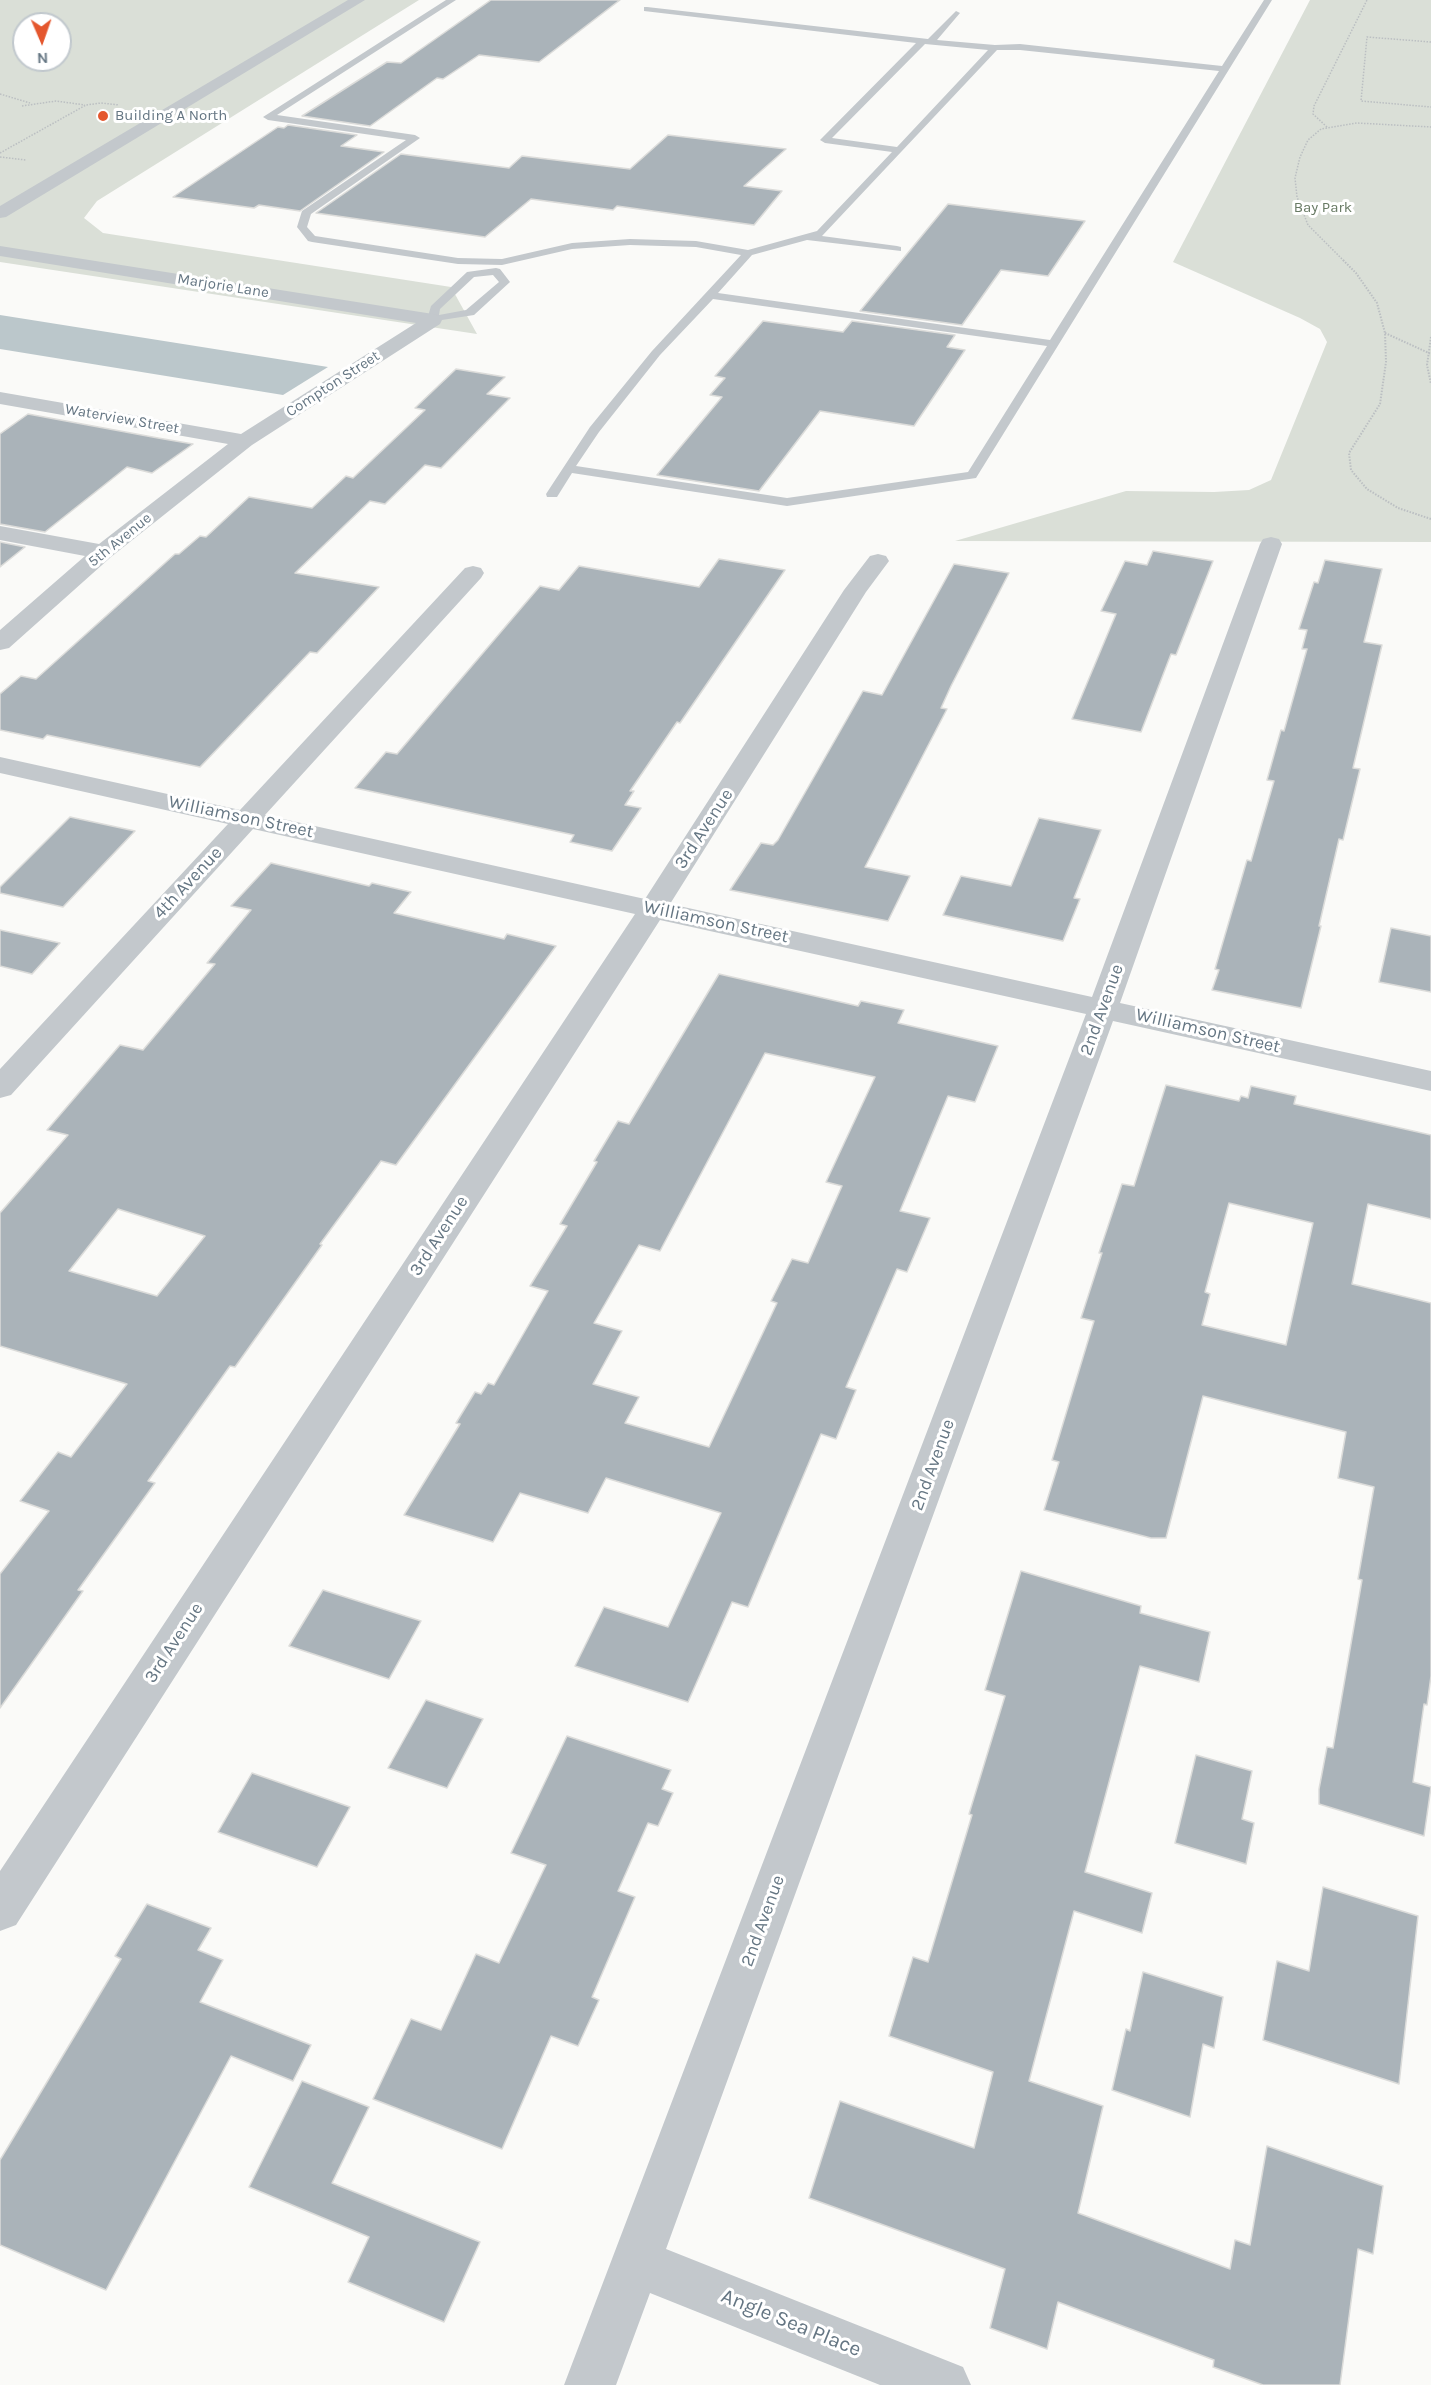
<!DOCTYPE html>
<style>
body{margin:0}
#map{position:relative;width:1431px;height:2385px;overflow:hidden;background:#fafaf8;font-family:Karla,sans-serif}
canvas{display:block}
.north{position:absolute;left:12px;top:12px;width:60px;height:60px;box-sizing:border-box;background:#fff;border:2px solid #c1c8cd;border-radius:50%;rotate:178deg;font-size:16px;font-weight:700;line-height:24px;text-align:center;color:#657683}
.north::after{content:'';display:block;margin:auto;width:21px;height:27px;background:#e4572e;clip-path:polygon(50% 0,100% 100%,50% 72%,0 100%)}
</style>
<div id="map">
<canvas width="1431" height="2385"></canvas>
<div class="north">N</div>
</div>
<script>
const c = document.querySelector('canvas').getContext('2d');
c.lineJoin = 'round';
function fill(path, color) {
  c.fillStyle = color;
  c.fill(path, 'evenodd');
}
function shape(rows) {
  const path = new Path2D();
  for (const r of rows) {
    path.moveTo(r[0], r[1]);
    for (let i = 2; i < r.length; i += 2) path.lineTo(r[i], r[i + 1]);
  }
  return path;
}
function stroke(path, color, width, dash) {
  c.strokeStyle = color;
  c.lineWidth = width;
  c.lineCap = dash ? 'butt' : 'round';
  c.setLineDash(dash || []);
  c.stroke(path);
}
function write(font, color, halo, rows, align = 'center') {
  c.font = font + ' Karla,sans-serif';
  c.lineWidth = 6;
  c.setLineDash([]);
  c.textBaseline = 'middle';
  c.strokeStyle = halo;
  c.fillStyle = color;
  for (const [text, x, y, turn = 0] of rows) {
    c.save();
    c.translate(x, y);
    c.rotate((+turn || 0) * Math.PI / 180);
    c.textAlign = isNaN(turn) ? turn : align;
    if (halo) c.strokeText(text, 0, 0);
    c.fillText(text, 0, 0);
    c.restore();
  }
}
const green = shape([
 [0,0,419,0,97,201,84,218,103,233,451,287,477,334,0,262],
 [24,24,60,24,60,60,24,60],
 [1310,0,1431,0,1431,542,955,541,1126,491,1214,492,1249,490,1271,480,1327,342,1320,329,1300,318,1173,262]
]);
const water = shape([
 [0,315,328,367,283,395,0,349]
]);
const building = shape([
 [491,0,620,0,539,62,479,55,443,79,437,78,370,126,302,116,387,62,401,63,491,0],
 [288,125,357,135,341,146,384,152,300,211,259,205,254,208,173,197,278,127,284,128,288,125],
 [668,135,786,149,744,186,782,191,754,225,617,206,613,210,531,199,485,237,316,213,401,154,509,168,522,156,630,169,668,135],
 [948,204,1085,221,1048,276,1001,270,962,325,860,311,948,204],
 [763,321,843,332,852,321,955,335,947,347,965,350,914,426,820,411,759,491,657,475,722,397,710,395,725,378,715,376,763,321],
 [456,369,505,377,487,394,510,398,441,468,425,465,385,504,370,501,295,573,379,587,317,653,310,652,200,767,47,735,43,739,0,730,0,694,21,676,36,679,175,554,179,554,200,536,206,537,249,497,312,508,346,476,353,478,425,410,415,408,456,369],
 [28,414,158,438,193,444,152,473,127,467,45,532,0,524,0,434,28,414],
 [0,542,25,547,0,567,0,542],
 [1153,551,1213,561,1176,655,1171,654,1141,732,1072,719,1116,614,1101,611,1125,561,1147,565,1153,551],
 [719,559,785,570,680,723,677,722,630,791,634,791,625,805,641,808,612,851,570,842,574,835,355,788,386,752,397,754,540,586,559,590,579,566,699,587,719,559],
 [1325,560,1382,569,1364,642,1382,645,1353,768,1360,769,1343,840,1339,839,1319,926,1321,926,1301,1008,1212,990,1219,970,1215,969,1247,860,1251,861,1274,781,1267,780,1281,730,1284,731,1307,649,1302,649,1307,630,1299,629,1314,582,1318,583,1325,560],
 [954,564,1009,573,951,686,941,708,947,709,865,867,910,876,888,921,730,890,761,843,773,845,778,840,863,691,882,695,954,564],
 [70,817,135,831,63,907,0,893,0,887,70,817],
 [1039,818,1101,830,1074,898,1080,899,1063,941,943,915,961,876,1011,886,1039,818],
 [271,863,369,886,372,883,411,892,394,913,504,939,507,934,556,946,396,1165,381,1161,320,1244,322,1245,235,1367,230,1366,148,1481,155,1483,78,1590,83,1591,0,1708,0,1574,49,1511,20,1501,58,1452,71,1457,127,1384,0,1346,0,1213,68,1135,47,1130,120,1045,143,1050,215,964,207,963,251,910,231,906,271,863],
 [118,1209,205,1236,157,1296,69,1271,118,1209],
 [1391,928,1431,936,1431,992,1379,982,1391,928],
 [0,930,60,943,32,974,0,966,0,930],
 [719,974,858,1006,861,1001,904,1010,898,1023,998,1046,975,1102,948,1096,900,1211,930,1218,907,1272,897,1269,846,1387,856,1390,836,1439,821,1434,748,1607,732,1602,688,1702,575,1666,604,1607,668,1627,721,1513,606,1478,588,1513,520,1493,493,1542,404,1515,460,1424,456,1423,475,1392,481,1394,488,1383,494,1385,548,1291,530,1286,567,1226,560,1224,597,1162,594,1161,618,1121,629,1124,719,974],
 [765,1053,875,1077,826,1182,842,1186,808,1263,792,1259,771,1301,777,1303,709,1447,625,1423,639,1397,593,1384,622,1331,594,1323,639,1245,660,1251,765,1053],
 [1166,1085,1239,1101,1241,1096,1248,1098,1251,1086,1296,1096,1294,1104,1431,1135,1431,1219,1368,1204,1352,1284,1431,1303,1431,1676,1427,1705,1424,1704,1413,1782,1431,1787,1424,1836,1319,1804,1319,1789,1327,1747,1333,1748,1362,1580,1358,1579,1374,1487,1338,1478,1346,1432,1203,1396,1166,1538,1151,1538,1044,1510,1059,1462,1052,1460,1094,1321,1081,1318,1102,1253,1099,1253,1122,1184,1134,1186,1166,1085],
 [1229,1203,1313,1223,1286,1345,1202,1325,1210,1294,1205,1292,1229,1203],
 [1021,1571,1141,1606,1140,1613,1210,1632,1199,1682,1140,1666,1085,1872,1152,1893,1142,1933,1074,1911,1029,2081,1103,2106,1078,2213,1230,2269,1235,2240,1250,2245,1267,2146,1383,2186,1373,2254,1358,2249,1340,2385,1263,2385,1213,2367,1214,2360,1058,2302,1047,2349,990,2328,1005,2269,809,2198,840,2101,974,2148,993,2072,889,2036,913,1957,928,1962,972,1815,969,1814,1005,1696,985,1690,1021,1571],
 [323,1590,421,1621,389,1679,289,1646,323,1590],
 [426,1700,483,1719,447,1788,388,1768,426,1700],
 [567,1736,671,1770,662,1789,673,1793,658,1826,648,1823,618,1891,635,1897,592,1997,599,2000,578,2046,551,2036,502,2149,373,2099,411,2019,441,2030,476,1954,499,1963,546,1865,511,1853,567,1736],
 [1196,1755,1252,1771,1242,1819,1254,1823,1246,1864,1175,1843,1196,1755],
 [252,1773,350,1807,317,1867,218,1832,252,1773],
 [1323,1887,1418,1916,1399,2084,1263,2040,1277,1961,1309,1971,1323,1887],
 [147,1904,211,1928,198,1950,223,1960,200,2002,311,2045,293,2081,231,2056,106,2290,0,2245,0,2160,121,1959,115,1956,147,1904],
 [1143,1972,1223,1997,1214,2048,1203,2044,1190,2117,1112,2090,1126,2029,1130,2031,1143,1972],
 [302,2081,369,2107,332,2183,480,2242,444,2322,348,2282,369,2237,249,2187,302,2081]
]);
const pathFar1 = shape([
 [1431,42,1367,37,1361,101,1431,107],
 [0,94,30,103],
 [22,106,56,101,85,105],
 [1327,127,1313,114,1314,106,1367,0],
 [0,153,86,105,101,103,119,105],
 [0,157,26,160],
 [1344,261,1308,225,1297,197,1295,178,1300,157,1308,140,1321,129,1357,123,1431,127]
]);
const path = shape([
 [1343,260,1356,273,1377,303,1385,333,1386,362,1380,404,1349,453,1351,470,1367,489,1398,508,1431,519],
 [1385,333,1431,354],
 [1431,337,1427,365,1431,384]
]);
const lane = shape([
 [446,0,456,0,277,115,415,135,420,138,311,214,307,227,315,236,458,258,502,259,572,243,630,239,696,241,748,250,817,231,892,152,825,143,820,140,916,43,644,11,644,7,647,7,928,39,956,11,960,13,937,40,995,45,1020,44,1222,66,1264,0,1272,0,976,478,787,506,572,473,557,497,547,497,546,494,590,427,652,351,741,255,696,247,630,245,572,249,502,265,458,264,312,242,308,241,297,227,302,211,406,140,268,120,263,117,446,0],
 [925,44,988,50,897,147,832,138,925,44],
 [997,50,1020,50,1219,71,1050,340,718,293,752,255,807,240,901,251,901,247,897,246,822,236,997,50],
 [713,299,1047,346,968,472,787,498,576,466,599,432,660,355,713,299],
 [496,268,500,269,510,282,474,315,429,322,427,320,431,306,467,272,496,268],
 [493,275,499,282,466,310,439,315,440,309,474,277,493,275]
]);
const street = shape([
 [348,0,365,0,6,217,0,218,0,206,348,0],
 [0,246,433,314,440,316,442,320,440,324,252,445,111,557,9,648,0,650,0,630,85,556,0,540,0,526,99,544,228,444,0,404,0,392,241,434,416,323,0,256,0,246],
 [1271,537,1279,539,1282,544,1120,1003,1431,1071,1431,1091,1113,1021,666,2249,963,2367,971,2385,880,2385,650,2293,616,2385,564,2385,1086,1014,660,920,16,1925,0,1931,0,1871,635,914,253,829,11,1095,0,1098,0,1069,228,824,0,773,0,757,240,810,465,568,473,566,481,568,484,573,481,578,265,815,645,899,844,590,870,556,878,554,886,556,889,561,866,592,670,904,1092,997,1260,544,1263,539,1271,537]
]);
const markers = [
 [103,116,6,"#e4572e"]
];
const farPoinames = [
 ["Building A North",115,116]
];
const farParknames = [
 ["Bay Park",1323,208]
];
const farStreetnames = [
 ["Marjorie Lane",223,286,9],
 ["Compton Street",333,384,-33],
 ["Waterview Street",122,419,10],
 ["5th Avenue",120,540,-39]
];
const streetNames = [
 ["Williamson Street",241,817,12],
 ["3rd Avenue",704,829,-57],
 ["4th Avenue",188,883,-47],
 ["Williamson Street",716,922,12],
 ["2nd Avenue",1102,1010,-70],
 ["Williamson Street",1208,1031,13],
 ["3rd Avenue",439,1236,-57],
 ["2nd Avenue",933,1465,-70],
 ["3rd Avenue",174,1643,-57],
 ["2nd Avenue",763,1921,-70]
];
const nearStreetnames = [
 ["Angle Sea Place",791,2323,22]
];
fill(green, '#dadfd7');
fill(water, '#bbc7cb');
fill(building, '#aab3b9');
stroke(building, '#dcdcda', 1.5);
stroke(pathFar1, '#bbbfc2', 1.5, [1.5, 1.5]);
stroke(path, '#bbbfc2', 2, [1.5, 1.5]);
fill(lane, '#c3c8cc');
fill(street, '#c3c8cc');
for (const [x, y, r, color] of markers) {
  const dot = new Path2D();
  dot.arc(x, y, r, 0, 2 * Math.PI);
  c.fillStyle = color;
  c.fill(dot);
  stroke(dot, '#fff', 2);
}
write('15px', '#657683', '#fff', farPoinames, 'left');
write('15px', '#687a64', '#fff', farParknames);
write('15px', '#657683', '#fff', farStreetnames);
write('18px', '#657683', '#fff', streetNames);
write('21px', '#657683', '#fff', nearStreetnames);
</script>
